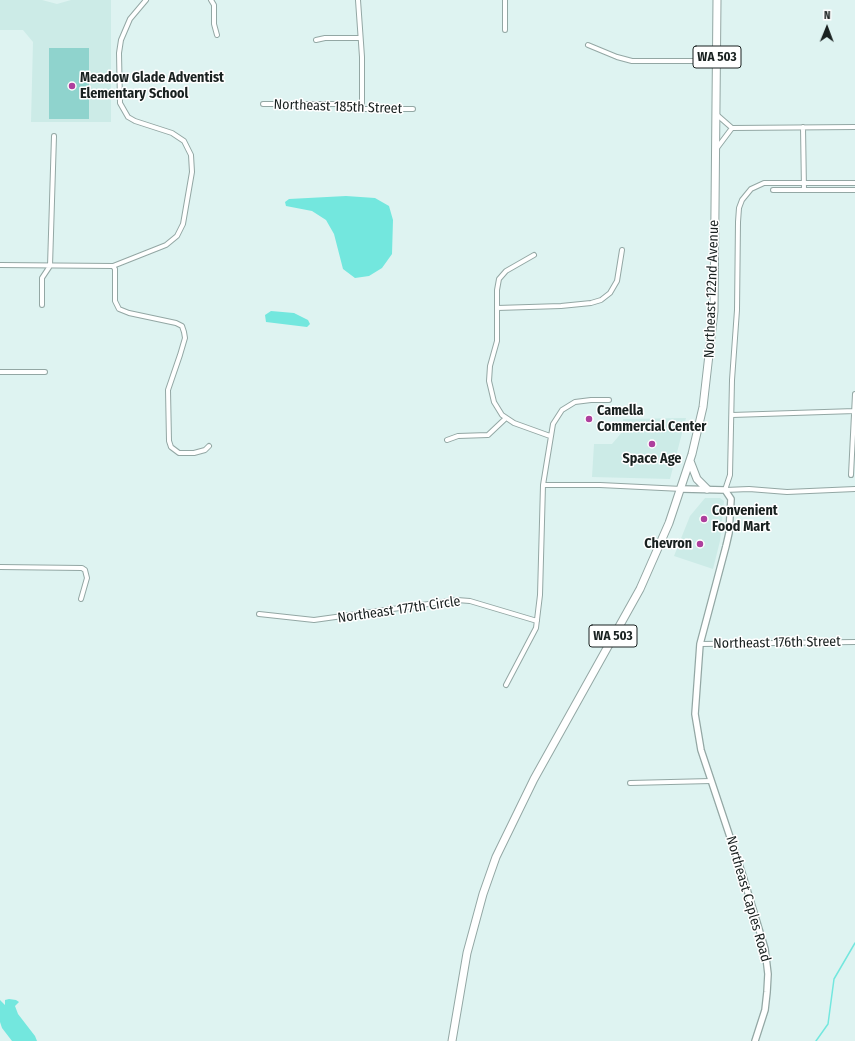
<!DOCTYPE html>
<style>
body{margin:0}
#map{position:relative;width:855px;height:1041px;overflow:hidden;background:#def3f1;font-family:"Fira Sans Condensed",sans-serif}
canvas{display:block}
.north{position:absolute;left:807px;top:8px;width:40px;height:40px;-webkit-text-stroke:3px #fff;paint-order:stroke;rotate:1deg;font-size:11px;font-weight:700;line-height:16px;text-align:center;color:#192120}
.north::after{content:'';display:block;margin:auto;width:14px;height:18px;background:#192120;clip-path:polygon(50% 0,100% 100%,50% 72%,0 100%)}
</style>
<div id="map">
<canvas width="855" height="1041"></canvas>
<div class="north">N</div>
</div>
<script>
const c = document.querySelector('canvas').getContext('2d');
c.lineJoin = 'round';
function fill(path, color) {
  c.fillStyle = color;
  c.fill(path, 'evenodd');
}
function shape(rows) {
  const path = new Path2D();
  for (const r of rows) {
    path.moveTo(r[0], r[1]);
    for (let i = 2; i < r.length; i += 2) path.lineTo(r[i], r[i + 1]);
  }
  return path;
}
function stroke(path, color, width, dash) {
  c.strokeStyle = color;
  c.lineWidth = width;
  c.lineCap = dash ? 'butt' : 'round';
  c.setLineDash(dash || []);
  c.stroke(path);
}
function write(font, color, halo, rows, align = 'center') {
  c.font = font + ' "Fira Sans Condensed",sans-serif';
  c.lineWidth = 3;
  c.setLineDash([]);
  c.textBaseline = 'middle';
  c.strokeStyle = halo;
  c.fillStyle = color;
  for (const [text, x, y, turn = 0] of rows) {
    c.save();
    c.translate(x, y);
    c.rotate((+turn || 0) * Math.PI / 180);
    c.textAlign = isNaN(turn) ? turn : align;
    if (halo) c.strokeText(text, 0, 0);
    c.fillText(text, 0, 0);
    c.restore();
  }
}
const built = shape([
 [0,0,42,0,57,4,71,0,111,0,111,122,31,122,33,42,23,30,0,30],
 [686,418,670,479,592,477,594,444,612,444,623,431,623,419],
 [705,498,720,498,724,501,720,541,713,569,674,556,690,516]
]);
const green = shape([
 [49,48,89,48,89,119,49,119]
]);
const water = shape([
 [346,196,375,198,389,206,393,220,392,254,382,268,369,276,355,278,343,269,334,234,326,220,312,211,286,206,285,202,289,199],
 [271,311,294,313,308,320,310,324,307,327,266,322,265,315],
 [9,999,16,1000,19,1002,15,1006,18,1014,35,1036,37,1041,12,1041,2,1028,0,1022,0,1000,5,1005,5,1000]
]);
const stream = shape([
 [816,1041,828,1024,834,979,855,943]
]);
const minor = shape([
 [211,0,214,5,214,24,217,35],
 [358,0,362,57,362,109],
 [505,30,505,0],
 [316,40,325,38,360,38],
 [588,45,617,57,632,61,716,61],
 [263,104,336,104,351,109,413,109],
 [716,114,732,128,855,127],
 [803,127,804,190],
 [717,148,732,128],
 [855,183,764,183,751,189,742,200,739,208,738,222,737,310,732,380,730,475,725,490,749,489,787,492,855,489],
 [773,190,855,190],
 [534,255,506,271,499,279,497,290,497,341,490,366,489,381,494,402,502,415,514,423,550,436],
 [0,265,113,266],
 [113,266,166,245,177,236,183,224,192,172,191,155,184,141,172,133,135,121,128,117,120,103,119,53,121,40,130,19,146,0],
 [113,266,115,269,115,301,119,309,129,313,176,323,182,326,184,332,185,338,180,355,168,390,169,441,171,447,179,453,194,453,205,450,209,446],
 [42,305,42,278,50,266,54,136],
 [497,308,561,306,591,303,601,300,610,293,617,281,622,250],
 [0,372,45,372],
 [732,415,855,411],
 [447,440,458,436,488,435,506,418],
 [851,475,855,394],
 [543,485,600,485,682,489],
 [0,567,82,568,85,570,87,578,81,599],
 [259,614,314,620,457,600,470,601,537,621],
 [700,644,855,642],
 [506,685,536,628,540,595,543,485,553,424,562,410,575,402,591,400,609,400],
 [630,783,711,781]
]);
const secondary = shape([
 [682,489,725,490,731,499,729,533,726,546,700,644,695,714,701,750,742,873,765,949,768,974,767,992,765,1010,755,1041]
]);
const trunk = shape([
 [690,461,697,479,707,489],
 [452,1041,467,953,483,894,496,857,534,779,640,589,669,523,692,454,703,407,714,311,717,0]
]);
const markers = [
 [72,86,4,"#ae3f9d"],
 [589,419,4,"#ae3f9d"],
 [652,444,4,"#ae3f9d"],
 [704,519,4,"#ae3f9d"],
 [700,544,4,"#ae3f9d"]
];
const shields = [
 [717,57,48],
 [613,636,48]
];
const shieldNames = [
 ["WA 503",717,57],
 ["WA 503",613,636]
];
const poiNames = [
 ["Meadow Glade Adventist",80,78],
 ["Elementary School",80,94],
 ["Camella",597,411],
 ["Commercial Center",597,427],
 ["Space Age",652,459,"center"],
 ["Convenient",712,511],
 ["Food Mart",712,527],
 ["Chevron",692,544,"right"]
];
const streetNames = [
 ["Northeast 185th Street",338,107,2],
 ["Northeast 122nd Avenue",712,289,-88],
 ["Northeast 177th Circle",399,610,-8],
 ["Northeast 176th Street",777,643,-1],
 ["Northeast Caples Road",748,899,74]
];
fill(built, '#ccebe7');
fill(green, '#8fd3cd');
fill(water, '#73e7de');
stroke(stream, '#73e7de', 1.5);
stroke(minor, '#93a7a4', 6);
stroke(secondary, '#93a7a4', 8);
stroke(trunk, '#93a7a4', 9);
stroke(minor, '#fff', 4);
stroke(secondary, '#fff', 5.5);
stroke(trunk, '#fff', 7);
for (const [x, y, r, color] of markers) {
  const dot = new Path2D();
  dot.arc(x, y, r, 0, 2 * Math.PI);
  c.fillStyle = color;
  c.fill(dot);
  stroke(dot, '#fff', 1.5);
}
for (const [x, y, w] of shields) {
  const box = new Path2D();
  box.roundRect(x - w / 2, y - 11, w, 22, 3);
  c.fillStyle = '#fff';
  c.fill(box);
  stroke(box, '#192120', 1);
}
write('bold 13px', '#192120', null, shieldNames);
write('bold 14px', '#192120', '#fff', poiNames, 'left');
write('14px', '#192120', '#fff', streetNames);
</script>
